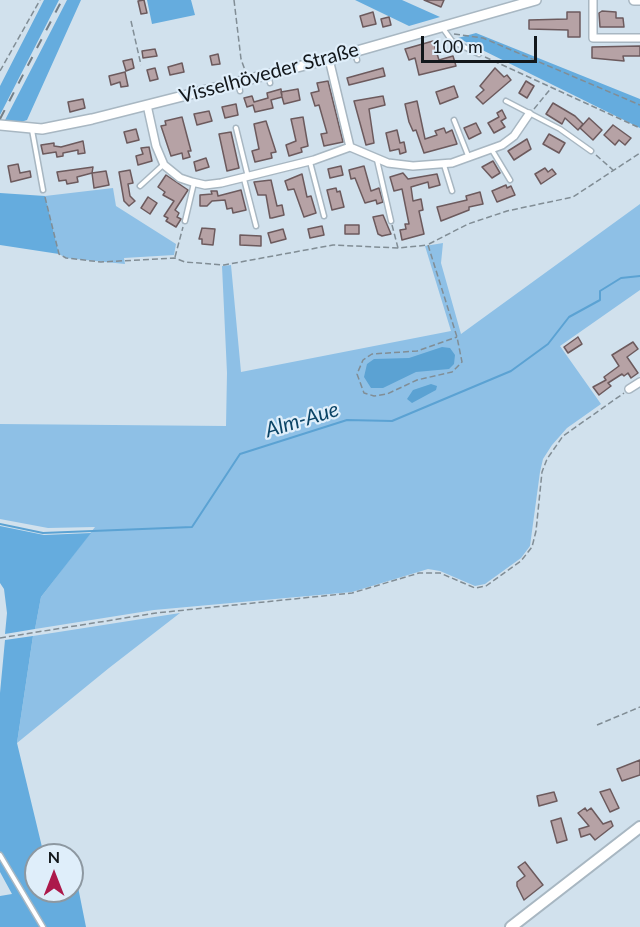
<!DOCTYPE html>
<meta charset="utf-8">
<style>
body{margin:0}
#map{position:relative;width:640px;height:927px;overflow:hidden;background:#d1e1ed;font-family:Lato,sans-serif}
canvas{display:block}
.north{position:absolute;left:24px;top:843px;width:60px;height:60px;box-sizing:border-box;background:#dfeefa;border:2px solid #8d98a1;border-radius:50%;rotate:0deg;font-size:16px;font-weight:700;line-height:24px;text-align:center;color:#12171b}
.north::after{content:'';display:block;margin:auto;width:21px;height:27px;background:#ac194b;clip-path:polygon(50% 0,100% 100%,50% 72%,0 100%)}
.scale{position:absolute;left:421px;top:36px;width:116px;height:27px;box-sizing:border-box;border:3px solid #12171b;border-top:0;padding-left:8px;font-size:18px;line-height:21px;white-space:nowrap;color:#12171b;-webkit-text-stroke:4px #dfeefa;paint-order:stroke}
</style>
<div id="map">
<canvas width="640" height="927"></canvas>
<div class="north">N</div>
<div class="scale">100 m</div>
</div>
<script>
const c = document.querySelector('canvas').getContext('2d');
c.lineJoin = 'round';
function fill(path, color) {
  c.fillStyle = color;
  c.fill(path, 'evenodd');
}
function shape(rows) {
  const path = new Path2D();
  for (const r of rows) {
    path.moveTo(r[0], r[1]);
    for (let i = 2; i < r.length; i += 2) path.lineTo(r[i], r[i + 1]);
  }
  return path;
}
function stroke(path, color, width, dash) {
  c.strokeStyle = color;
  c.lineWidth = width;
  c.lineCap = dash ? 'butt' : 'round';
  c.setLineDash(dash || []);
  c.stroke(path);
}
function write(font, color, halo, rows, align = 'center') {
  c.font = font + ' Lato,sans-serif';
  c.lineWidth = 4.5;
  c.setLineDash([]);
  c.textBaseline = 'middle';
  c.strokeStyle = halo;
  c.fillStyle = color;
  for (const [text, x, y, turn = 0] of rows) {
    c.save();
    c.translate(x, y);
    c.rotate((+turn || 0) * Math.PI / 180);
    c.textAlign = isNaN(turn) ? turn : align;
    if (halo) c.strokeText(text, 0, 0);
    c.fillText(text, 0, 0);
    c.restore();
  }
}
const green = shape([
 [113,188,116,206,176,244,174,255,124,258,125,264,66,258,59,254,45,196],
 [640,204,640,290,560,346,601,404,567,428,552,445,543,459,540,472,530,546,521,558,485,584,475,586,440,571,428,569,352,592,154,610,35,629,41,597,95,527,48,528,0,519,0,424,226,426,227,373,222,266,231,265,241,372,451,331,425,246,443,243,441,263,461,334],
 [180,613,109,668,17,743,33,636]
]);
const forest = shape([
 [44,0,59,0,0,115,0,86],
 [67,0,81,0,27,120,12,125,3,124],
 [147,0,191,0,195,15,152,24],
 [355,0,402,0,440,17,409,26],
 [476,33,640,99,640,128,458,38],
 [0,193,45,196,59,254,0,245],
 [0,526,44,535,91,533,41,597,35,629,5,634,7,613,4,589,0,583],
 [33,636,17,743,42,847,51,855,36,855,36,891,72,891,72,873,76,877,86,927,0,927,0,896,12,894,0,872,0,693,5,640]
]);
const water = shape([
 [442,347,450,348,455,355,454,364,449,369,416,372,383,388,371,388,364,377,367,364,374,359,409,358],
 [431,384,437,386,436,390,412,403,407,399,413,390]
]);
const stream = shape([
 [0,524,43,533,192,527,240,454,347,420,392,421,511,371,548,344,569,317,600,300,600,291,621,278,640,276]
]);
const building = shape([
 [144,0,147,13,141,14,138,1,144,0],
 [424,0,444,0,441,7,424,0],
 [602,11,616,12,616,18,623,18,624,27,600,27,599,13,602,11],
 [373,12,376,24,363,27,360,16,373,12],
 [567,12,580,12,580,37,568,37,568,30,529,29,529,20,567,19,567,12],
 [389,17,391,25,383,27,381,19,389,17],
 [433,41,439,60,453,56,456,66,419,75,415,58,409,60,405,49,433,41],
 [640,46,640,56,623,56,624,61,592,58,592,47,640,46],
 [155,49,157,56,143,58,142,51,155,49],
 [218,54,220,64,212,65,210,56,218,54],
 [132,59,134,68,126,71,123,61,132,59],
 [182,63,184,72,170,75,168,67,182,63],
 [155,68,158,79,150,81,147,70,155,68],
 [383,68,385,76,349,85,347,78,383,68],
 [495,68,504,77,507,75,511,80,483,104,476,97,484,90,480,86,495,68],
 [125,72,128,86,121,87,120,82,111,85,109,76,125,72],
 [328,81,343,142,324,146,321,134,327,133,319,105,315,106,311,93,319,91,317,83,328,81],
 [526,81,534,86,527,98,519,93,526,81],
 [454,86,458,97,440,104,436,92,454,86],
 [281,89,282,96,281,92,298,89,300,100,284,104,282,97,271,100,273,108,255,112,253,105,247,107,244,98,252,96,254,102,268,98,267,93,281,89],
 [383,96,385,105,369,109,374,143,366,145,354,101,383,96],
 [83,99,85,108,70,112,68,102,83,99],
 [417,101,425,139,437,135,435,131,444,128,446,133,452,130,457,144,424,153,416,130,413,131,409,122,405,104,417,101],
 [553,103,575,116,583,124,578,130,565,118,562,124,546,114,553,103],
 [236,104,238,115,225,118,222,107,236,104],
 [502,110,506,118,501,121,505,127,494,133,488,123,499,117,497,113,502,110],
 [209,111,212,121,197,125,194,114,209,111],
 [182,117,191,151,188,151,190,157,183,159,182,153,171,156,161,126,166,125,165,121,182,117],
 [303,117,308,146,301,148,302,152,289,156,286,145,296,141,291,119,303,117],
 [589,118,602,130,593,140,580,128,589,118],
 [266,121,276,152,271,153,272,158,255,162,252,151,259,149,254,124,266,121],
 [476,123,481,133,469,139,464,128,476,123],
 [613,125,631,138,625,145,619,140,615,145,604,135,613,125],
 [136,129,139,140,127,143,124,132,136,129],
 [397,130,400,143,404,142,406,152,400,154,399,149,390,151,386,133,397,130],
 [231,132,239,168,227,171,219,134,231,132],
 [549,134,565,143,559,153,543,144,549,134],
 [527,139,531,149,514,160,508,151,527,139],
 [83,141,85,153,78,154,78,150,63,153,63,156,57,157,56,152,43,154,41,145,54,143,54,146,61,147,83,141],
 [149,147,152,161,138,165,136,156,143,154,141,148,149,147],
 [206,158,209,167,196,171,194,162,206,158],
 [493,161,500,173,492,178,482,167,493,161],
 [18,164,20,173,30,171,31,177,11,182,8,166,18,164],
 [341,166,343,175,330,178,328,169,341,166],
 [364,166,371,191,379,188,383,202,377,204,376,200,365,203,355,178,351,179,349,170,364,166],
 [93,167,92,173,106,171,109,185,94,188,92,173,77,177,78,182,67,184,66,180,59,181,57,172,93,167],
 [545,168,548,172,552,169,556,174,541,184,535,174,545,168],
 [130,170,133,183,128,184,130,196,135,201,129,206,124,201,119,172,130,170],
 [403,173,408,179,437,174,440,185,429,188,428,182,411,187,413,201,421,199,423,210,419,211,424,234,402,240,400,230,406,229,405,224,409,224,402,189,394,191,390,177,403,173],
 [302,174,307,197,311,196,316,213,304,217,294,189,288,190,285,181,302,174],
 [166,175,188,190,175,210,179,213,177,217,181,219,176,227,166,221,168,218,164,216,174,201,163,195,165,192,158,187,166,175],
 [271,180,277,206,282,205,284,215,272,218,270,218,266,195,258,195,254,182,271,180],
 [506,185,507,188,511,186,515,195,497,202,492,191,506,185],
 [336,188,337,192,340,191,344,207,332,210,327,190,336,188],
 [241,190,246,210,233,213,232,208,227,209,225,200,212,201,207,206,200,206,200,195,212,194,211,191,217,191,218,196,241,190],
 [480,192,483,204,469,207,469,210,441,221,437,207,467,200,466,196,480,192],
 [148,197,157,203,150,214,141,208,148,197],
 [383,215,391,234,382,236,378,234,373,217,383,215],
 [345,225,359,225,359,234,345,234,345,225],
 [322,226,324,235,310,238,308,229,322,226],
 [202,228,215,229,213,245,202,244,202,239,199,239,202,228],
 [283,229,286,239,271,243,268,233,283,229],
 [240,235,261,236,261,246,240,245,240,235],
 [578,337,582,344,568,353,564,347,578,337],
 [633,342,638,349,627,357,638,373,631,378,628,373,624,376,622,374,608,383,611,386,599,395,593,387,606,380,604,377,619,366,612,355,633,342],
 [640,760,640,775,622,781,617,769,640,760],
 [610,789,619,808,610,812,600,792,610,789],
 [554,792,557,801,539,806,537,796,554,792],
 [585,808,587,811,591,808,603,824,611,821,613,826,595,840,590,834,581,837,579,829,589,826,578,813,585,808],
 [561,818,567,840,557,843,551,821,561,818],
 [525,862,543,885,524,900,517,886,517,882,525,876,518,867,525,862]
]);
const path = shape([
 [234,0,241,59,246,73],
 [131,21,141,65],
 [454,34,483,38,640,105],
 [485,57,640,128],
 [0,71,40,0],
 [534,109,552,87],
 [596,155,613,170],
 [45,197,59,254,66,258,101,262,175,258,185,262,224,265,333,245,398,248],
 [392,225,398,248,428,245,457,337,462,362,452,372,417,380,387,394,374,396,364,393,357,374,363,360,372,354,417,351,457,337],
 [429,244,468,224,507,211,573,197,640,153],
 [175,257,183,227],
 [0,638,156,613,352,593,419,573,440,573,475,588,486,586,521,561,532,547,536,531,542,472,547,459,563,436,624,393],
 [597,725,640,707]
]);
const service = shape([
 [442,27,452,41,479,54],
 [355,52,357,60],
 [268,75,270,83],
 [238,83,240,91],
 [506,101,560,129,591,151],
 [454,120,469,158],
 [236,128,248,177],
 [32,130,43,190],
 [492,150,510,180],
 [377,160,391,221],
 [310,162,324,216],
 [444,165,452,191],
 [244,179,256,226],
 [140,186,163,165],
 [185,221,194,183],
 [0,855,43,927]
]);
const minor = shape([
 [593,0,593,38,640,38],
 [147,105,156,146,164,165,180,178,192,182,205,185,221,183,314,160,350,147,329,59],
 [350,147,388,163,413,166,452,163,502,145,514,136,529,114],
 [629,389,640,382]
]);
const tertiary = shape([
 [634,0,640,0],
 [0,125,42,129,92,119,329,59,536,0]
]);
const secondary = shape([
 [511,927,640,827]
]);
const rail = shape([
 [0,119,62,0]
]);
const streetNames = [
 ["Visselhöveder Straße",269,73,-15]
];
const waterNames = [
 ["Alm-Aue",302,420,-17]
];
fill(green, '#8ec0e6');
fill(forest, '#65acde');
fill(water, '#5ba2d3');
stroke(stream, '#5ba2d3', 2);
fill(building, '#b6a2a5');
stroke(building, '#6c5a5d', 1.5);
stroke(service, '#a8b7c2', 7);
stroke(minor, '#a8b7c2', 10);
stroke(tertiary, '#a8b7c2', 12);
stroke(secondary, '#a8b7c2', 14);
stroke(path, '#818d95', 1.5, [6, 3]);
stroke(service, '#fff', 4);
stroke(minor, '#fff', 7);
stroke(tertiary, '#fff', 9);
stroke(secondary, '#fff', 10);
stroke(rail, '#747f87', 2, [10, 10]);
write('20px', '#12171b', '#dfeefa', streetNames);
write('italic 21px', '#0b4466', '#dfeefa', waterNames);
</script>
